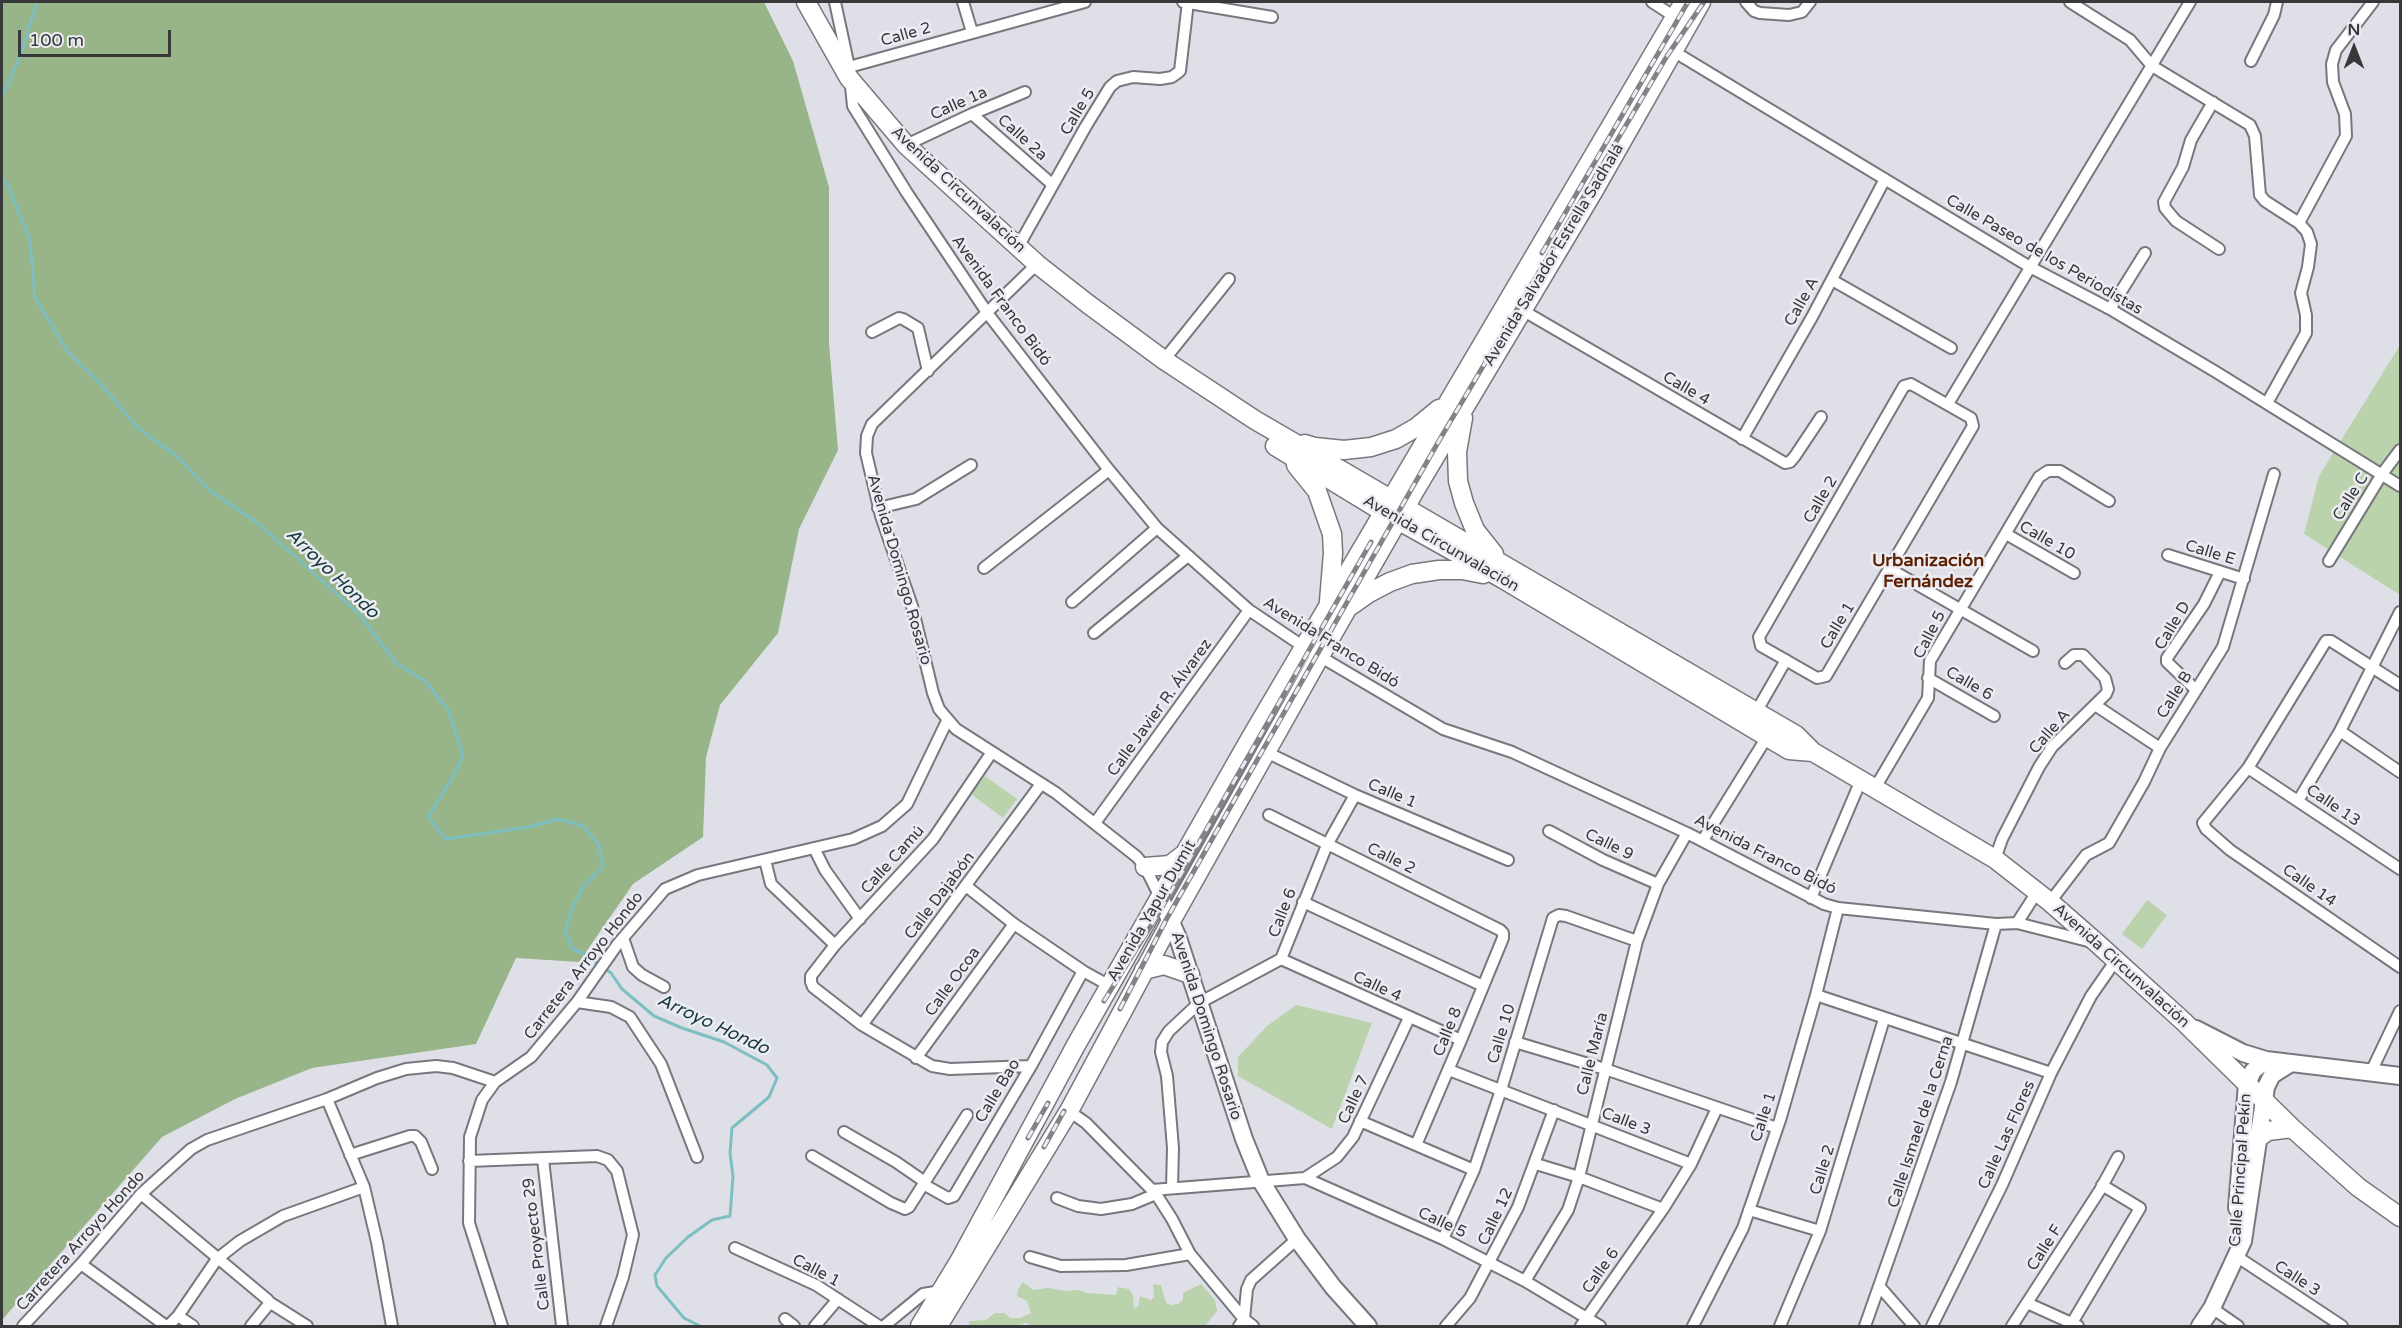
<!DOCTYPE html>
<meta charset="utf-8">
<style>
body{margin:0}
#map{position:relative;width:2402px;height:1328px;overflow:hidden;background:#dfe0e7;font-family:"Varela Round",sans-serif}
canvas{display:block}
.frame{position:absolute;inset:0;border:3px solid #37383a;pointer-events:none}
.north{position:absolute;left:2324px;top:18px;width:60px;height:60px;-webkit-text-stroke:4px #ecedf4;paint-order:stroke;rotate:0deg;font-size:16px;font-weight:700;line-height:24px;text-align:center;color:#37383a}
.north::after{content:'';display:block;margin:auto;width:21px;height:27px;background:#37383a;clip-path:polygon(50% 0,100% 100%,50% 72%,0 100%)}
.scale{position:absolute;left:18px;top:30px;width:153px;height:27px;box-sizing:border-box;border:3px solid #37383a;border-top:0;padding-left:8px;font-size:18px;line-height:21px;white-space:nowrap;color:#37383a;-webkit-text-stroke:4px #ecedf4;paint-order:stroke}
</style>
<div id="map">
<canvas width="2402" height="1328"></canvas>
<div class="frame"></div>
<div class="north">N</div>
<div class="scale">100 m</div>
</div>
<script>
const c = document.querySelector('canvas').getContext('2d');
c.lineJoin = 'round';
function fill(path, color) {
  c.fillStyle = color;
  c.fill(path, 'evenodd');
}
function shape(rows) {
  const path = new Path2D();
  for (const r of rows) {
    path.moveTo(r[0], r[1]);
    for (let i = 2; i < r.length; i += 2) path.lineTo(r[i], r[i + 1]);
  }
  return path;
}
function stroke(path, color, width, dash) {
  c.strokeStyle = color;
  c.lineWidth = width;
  c.lineCap = dash ? 'butt' : 'round';
  c.setLineDash(dash || []);
  c.stroke(path);
}
function write(font, color, halo, rows, align = 'center') {
  c.font = font + ' "Varela Round",sans-serif';
  c.lineWidth = 5;
  c.setLineDash([]);
  c.textBaseline = 'middle';
  c.strokeStyle = halo;
  c.fillStyle = color;
  for (const [text, x, y, turn = 0] of rows) {
    c.save();
    c.translate(x, y);
    c.rotate((+turn || 0) * Math.PI / 180);
    c.textAlign = isNaN(turn) ? turn : align;
    if (halo) c.strokeText(text, 0, 0);
    c.fillText(text, 0, 0);
    c.restore();
  }
}
const green = shape([
 [2400,345,2400,595,2304,534,2319,476],
 [985,776,1017,799,1003,818,971,794],
 [2147,900,2167,915,2142,949,2122,934],
 [1296,1005,1372,1023,1332,1129,1238,1076,1238,1057,1267,1026],
 [1023,1282,1033,1290,1048,1288,1066,1291,1079,1290,1087,1293,1116,1295,1118,1287,1129,1289,1133,1295,1134,1308,1138,1307,1140,1296,1151,1300,1154,1297,1153,1284,1161,1285,1166,1303,1171,1305,1178,1304,1183,1300,1183,1293,1201,1284,1215,1300,1217,1311,1205,1326,1031,1326,1027,1323,1011,1326,969,1326,969,1321,986,1320,995,1313,1005,1313,1010,1318,1020,1318,1031,1313,1027,1301,1017,1296,1018,1289]
]);
const forest = shape([
 [2,2,764,2,793,61,829,187,829,343,838,450,799,529,778,633,720,705,706,757,703,837,633,884,579,962,516,958,476,1044,312,1068,235,1099,162,1137,2,1320]
]);
const stream = shape([
 [2,97,21,54,37,2],
 [2,177,10,190,30,241,35,297,67,351,100,383,137,427,179,458,208,489,260,525,359,614,395,662,426,682,449,711,463,756,451,780,428,817,446,839,529,827,558,819,583,826,599,845,603,866,583,887,573,906,565,931,572,949,585,954,611,973,622,989,654,1016,682,1028,724,1042,767,1065,777,1078,769,1097,732,1128,730,1153,733,1176,730,1216,712,1220,688,1237,666,1258,655,1275,657,1286,684,1318,700,1326]
]);
const street = shape([
 [835,2,849,67,853,106,907,193,988,314,1109,470,1157,528,1249,610,1304,647,1443,729,1512,752,1687,833,1824,904,1838,908,1996,924,2017,923,2092,942],
 [963,2,972,32],
 [1183,2,1272,17],
 [1652,2,1675,17],
 [1746,2,1754,11,1760,13,1789,15,1802,12,1810,2],
 [2070,2,2130,40,2152,66,2250,125,2255,136,2260,195,2265,201,2299,223,2307,232,2311,244,2308,267,2301,293,2306,315,2306,333,2267,403],
 [1673,51,2030,267,2110,309,2216,372,2400,486],
 [2251,61,2274,15,2277,2],
 [849,67,1085,2],
 [2213,102,2191,140,2183,167,2164,202,2165,208,2176,221,2219,249],
 [972,114,1053,185],
 [906,145,972,114,1025,92],
 [2299,223,2346,136,2345,114,2333,82,2332,64,2336,50,2373,2],
 [1018,247,1086,126,1110,87,1117,81,1133,77,1160,79,1172,77,1180,71,1188,2],
 [1037,264,872,424,867,436,866,453,881,516,912,606,933,693,939,709,956,729,1056,793,1137,857,1145,867,1160,897],
 [1832,280,1951,348],
 [2110,309,2145,253],
 [1522,310,1785,463,1790,462,1795,456,1821,417],
 [872,332,899,318,903,319,918,328,928,371],
 [1164,360,1229,279],
 [1911,384,1971,418,1973,426,1826,676,1817,678,1761,646,1759,637,1904,386,1911,384],
 [1948,404,2190,2],
 [1742,439,1812,317,1885,179],
 [878,508,916,499,971,465],
 [2006,534,2074,573],
 [2168,555,2244,579],
 [2329,561,2382,474,2400,450],
 [984,568,1109,470],
 [1890,569,2033,651],
 [1072,602,1157,528],
 [1094,633,1188,556],
 [1928,678,1994,716],
 [2400,685,2331,641,2326,641,2248,768,2203,823,2206,829,2230,850,2400,967],
 [2195,689,2167,662,2167,658,2204,604,2220,572],
 [2095,705,2160,748],
 [1755,714,1786,660],
 [2340,731,2400,772],
 [992,752,933,839,835,945,811,976,811,982,813,987,862,1025,932,1066,950,1069,1031,1066],
 [1266,752,1355,795,1508,860],
 [2248,768,2400,869],
 [1875,788,1928,698,1930,661,2039,477,2048,471,2060,471,2109,501],
 [2298,801,2340,731,2400,612],
 [1269,815,1500,930,1503,933,1503,938,1461,1040,1416,1145],
 [1095,823,1249,610],
 [1549,831,1603,860,1658,884],
 [1703,840,1767,737],
 [814,848,825,870,860,919],
 [1995,859,2002,839,2039,767,2052,747,2106,694,2108,689,2105,678,2083,655,2074,655,2065,663],
 [765,860,771,884,835,945],
 [966,886,1014,924,1083,971,1110,986],
 [1811,898,1861,780],
 [1303,902,1483,986],
 [2050,902,2086,855,2109,843,2144,782,2160,748,2223,647,2274,474],
 [2017,923,2037,892],
 [623,938,633,967,642,975,664,987],
 [1281,959,1461,1040],
 [1816,995,2051,1073],
 [577,1002,611,1007,630,1017,661,1064,697,1157],
 [862,1025,1041,784],
 [1515,1042,1605,1069,1777,1128],
 [916,1058,1014,924],
 [1449,1070,1691,1164],
 [2370,1074,2400,1011],
 [327,1099,364,1187,377,1242,392,1326],
 [1069,1111,1086,1123,1156,1194,1172,1219,1190,1254,1244,1319,1253,1326],
 [1360,1121,1474,1170],
 [844,1132,896,1162,925,1182],
 [350,1155,410,1136,415,1136,421,1142,432,1169],
 [812,1156,891,1203,905,1209,909,1207,967,1115],
 [543,1159,562,1326],
 [469,1161,597,1156,608,1160,617,1171,633,1235,623,1277,606,1326],
 [1536,1164,1579,1177,1663,1209],
 [1305,1178,1337,1157,1353,1137,1409,1018],
 [923,1184,948,1198,954,1196,1031,1066,1083,971],
 [1172,1188,1173,1148,1167,1076,1161,1052,1162,1042,1169,1031,1199,1003,1281,959,1327,845,1355,795],
 [1152,1190,1305,1178,1443,1239,1525,1281,1600,1326],
 [141,1194,268,1300,269,1304,251,1326],
 [1057,1198,1078,1206,1101,1209,1132,1204,1156,1194],
 [1749,1210,1820,1231],
 [1443,1239,1474,1170,1501,1090,1553,918,1559,915,1566,916,1637,941],
 [735,1248,816,1285,879,1326],
 [2236,1256,2342,1326],
 [1030,1257,1061,1266,1126,1265,1190,1254],
 [81,1264,166,1326],
 [1525,1281,1568,1210,1579,1177,1637,941,1658,884,1687,833],
 [1880,1287,1914,1326],
 [269,1302,307,1326],
 [2027,1303,2078,1326],
 [2212,1308,2238,1326],
 [178,1316,193,1326],
 [785,1319,794,1326],
 [2072,1323,2140,1208,2102,1185],
 [23,1326,81,1264,141,1194,191,1149,207,1140,327,1099,377,1078,406,1069,436,1066,453,1068,495,1082],
 [168,1326,178,1316,217,1259,240,1241,283,1216,364,1187],
 [502,1326,469,1223,470,1137,482,1100,495,1082,531,1057,577,1002,617,945,665,889,698,875,853,839,882,826,907,804,947,721],
 [815,1326,838,1299],
 [884,1326,923,1294,941,1291],
 [1239,1326,1244,1319,1247,1289,1251,1280,1297,1239],
 [1446,1326,1470,1298,1518,1207,1554,1110],
 [1581,1326,1663,1209,1691,1164,1717,1108],
 [1693,1326,1743,1228,1780,1120,1816,995,1838,908],
 [1780,1326,1820,1231,1884,1019],
 [1865,1326,1951,1082,1996,924],
 [1932,1326,2002,1185,2051,1073,2091,996,2116,960],
 [2012,1326,2100,1190,2118,1157]
]);
const secondary = shape([
 [1160,897,1178,938,1244,1139,1261,1181,1297,1239,1333,1287,1368,1326],
 [2196,1029,2243,1053,2266,1060,2400,1076],
 [2237,1208,2247,1084,2253,1071,2266,1060],
 [2200,1326,2212,1308,2243,1241,2266,1087,2272,1075,2291,1063]
]);
const primary = shape([
 [806,2,849,78,906,145,1037,264,1088,304,1164,360,1255,420,1796,735,1813,752,1995,859,2050,902,2098,944,2183,1021,2292,1128,2358,1187,2400,1217],
 [1463,418,1457,452,1458,481,1464,503,1475,530,1494,554],
 [1305,444,1315,447,1344,450,1371,447,1396,439,1417,427,1439,409],
 [1275,446,1385,513,1503,579,1789,750,1813,752],
 [1296,465,1317,491,1332,534,1333,553,1329,601],
 [1352,605,1369,593,1390,582,1412,574,1439,570,1462,570,1483,574],
 [1145,867,1170,865,1183,855],
 [1144,970,1164,965,1190,974],
 [2258,1138,2268,1131,2292,1128],
 [920,1326,960,1260,1076,1045,1250,739,1684,2],
 [938,1326,1069,1111,1171,921,1320,656,1414,492,1593,192,1701,2]
]);
const rail = shape([
 [1542,253,1688,2],
 [1104,1001,1157,916,1371,542],
 [1120,1009,1166,920,1440,439,1667,56,1704,2],
 [1028,1138,1048,1103],
 [1044,1147,1064,1111]
]);
const streetNames = [
 ["Calle 2",906,35,-16],
 ["Calle 1a",959,104,-24],
 ["Calle 5",1078,112,-59],
 ["Calle 2a",1022,138,42],
 ["Avenida Circunvalación",958,190,43],
 ["Avenida Salvador Estrella Sadhalá",1554,255,-59],
 ["Calle Paseo de los Periodistas",2044,255,30],
 ["Avenida Franco Bidó",1001,301,54],
 ["Calle A",1802,302,-61],
 ["Calle 4",1686,389,30],
 ["Calle C",2351,497,-58],
 ["Calle 2",1821,500,-60],
 ["Calle 10",2047,541,30],
 ["Avenida Circunvalación",1441,544,30],
 ["Calle E",2210,553,17],
 ["Avenida Domingo Rosario",899,570,74],
 ["Calle 1",1838,626,-59],
 ["Calle D",2173,626,-59],
 ["Calle 5",1930,635,-63],
 ["Avenida Franco Bidó",1331,643,32],
 ["Calle 6",1969,684,30],
 ["Calle B",2175,695,-58],
 ["Calle Javier R. Álvarez",1160,708,-54],
 ["Calle A",2050,732,-49],
 ["Calle 1",1392,794,23],
 ["Calle 13",2333,806,34],
 ["Calle 9",1609,845,26],
 ["Avenida Franco Bidó",1765,855,27],
 ["Calle 2",1391,859,26],
 ["Calle Camú",893,860,-48],
 ["Calle 14",2309,886,35],
 ["Calle Dajabón",940,896,-53],
 ["Avenida Yapur Dumit",1152,911,-60],
 ["Calle 6",1283,913,-69],
 ["Carretera Arroyo Hondo",584,966,-52],
 ["Avenida Circunvalación",2121,966,42],
 ["Calle Ocoa",953,982,-54],
 ["Calle 4",1377,987,25],
 ["Avenida Domingo Rosario",1206,1026,72],
 ["Calle 8",1448,1032,-68],
 ["Calle 10",1502,1034,-73],
 ["Calle María",1593,1054,-76],
 ["Calle Bao",998,1091,-59],
 ["Calle 7",1354,1100,-65],
 ["Calle 1",1764,1117,-72],
 ["Calle 3",1626,1122,21],
 ["Calle Ismael de la Cerna",1921,1122,-72],
 ["Calle Las Flores",2007,1135,-66],
 ["Calle 2",1823,1170,-73],
 ["Calle Principal Pekín",2241,1170,-86],
 ["Calle 12",1496,1217,-65],
 ["Calle 5",1442,1223,25],
 ["Carretera Arroyo Hondo",81,1241,-48],
 ["Calle Proyecto 29",537,1244,-97],
 ["Calle F",2045,1248,-57],
 ["Calle 1",816,1271,28],
 ["Calle 6",1601,1271,-55],
 ["Calle 3",2297,1279,33]
];
const neighbourhoodNames = [
 ["Urbanización",1928,561],
 ["Fernández",1928,582]
];
const waterNames = [
 ["Arroyo Hondo",332,574,44],
 ["Arroyo Hondo",713,1025,25]
];
fill(green, '#bad3ac');
fill(forest, '#98b489');
stroke(stream, '#7dbfc1', 3);
stroke(street, '#77787e', 14);
stroke(secondary, '#77787e', 20);
stroke(primary, '#77787e', 21);
stroke(street, '#fff', 10);
stroke(secondary, '#fff', 16);
stroke(primary, '#fff', 18);
stroke(rail, '#828387', 5);
stroke(rail, '#ecedf4', 3, [9]);
write('16px', '#37383a', '#ecedf4', streetNames);
write('bold 18px', '#5d1f00', '#ecedf4', neighbourhoodNames);
write('italic 18px', '#18393a', '#ecedf4', waterNames);
</script>
